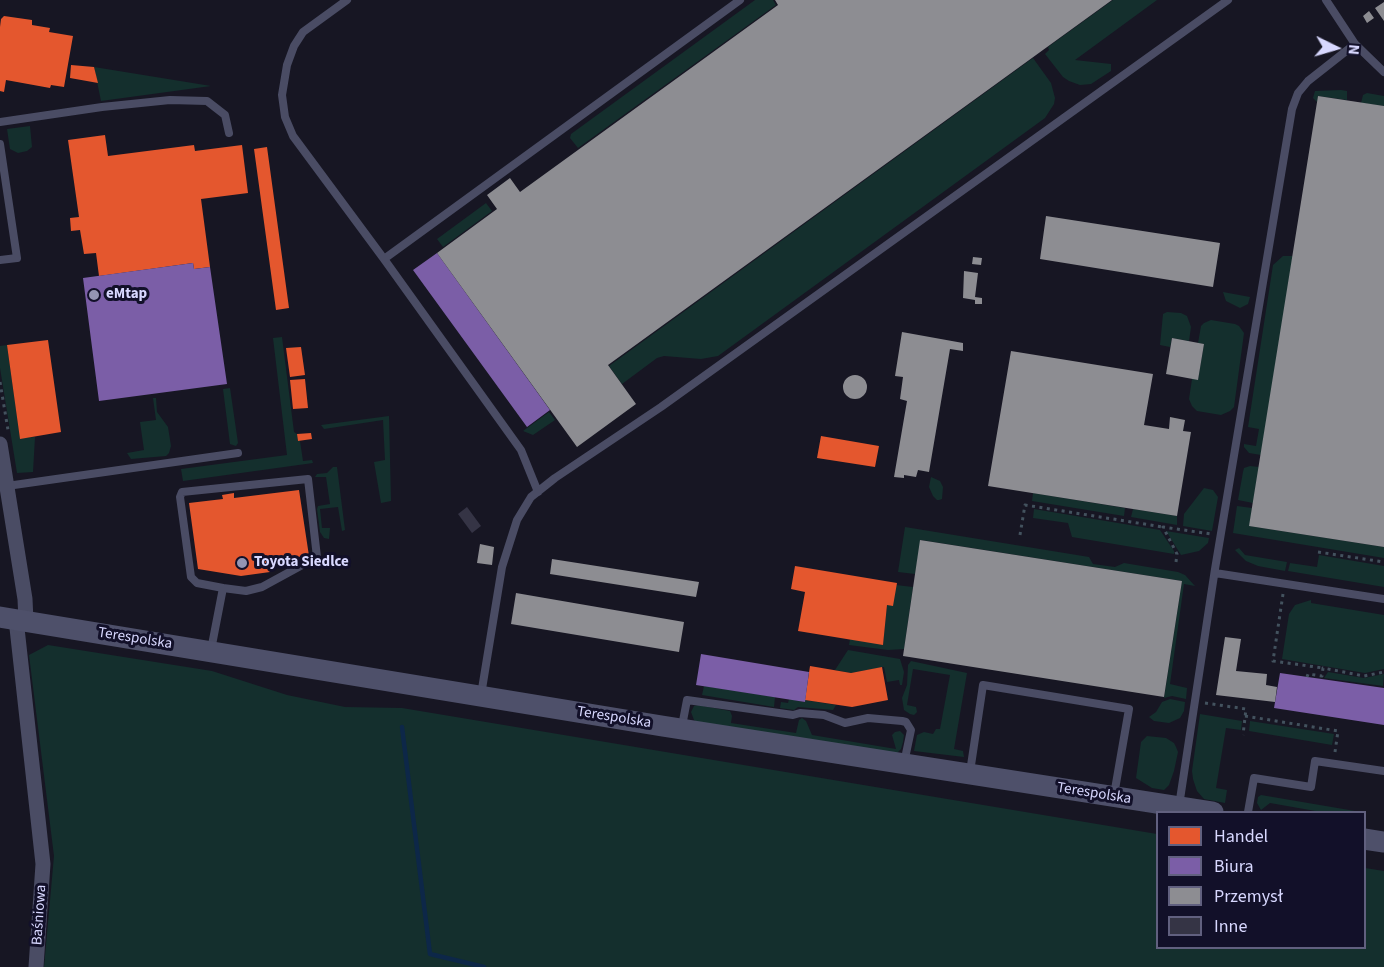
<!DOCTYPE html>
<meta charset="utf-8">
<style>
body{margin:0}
#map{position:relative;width:1384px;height:967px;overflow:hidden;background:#171623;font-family:"Source Sans 3",sans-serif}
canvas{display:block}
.legend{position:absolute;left:1156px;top:811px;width:210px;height:138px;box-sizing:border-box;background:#121029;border:2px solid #61607f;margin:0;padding:8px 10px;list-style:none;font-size:18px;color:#d8d8ff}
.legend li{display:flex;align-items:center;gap:12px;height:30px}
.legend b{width:30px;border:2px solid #61607f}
.north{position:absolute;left:1306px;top:18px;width:60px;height:60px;-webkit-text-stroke:4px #121029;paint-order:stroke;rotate:95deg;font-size:16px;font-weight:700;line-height:24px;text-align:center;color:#d8d8ff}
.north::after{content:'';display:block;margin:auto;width:21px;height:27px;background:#d8d8ff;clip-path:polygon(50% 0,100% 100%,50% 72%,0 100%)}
</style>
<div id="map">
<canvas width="1384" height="967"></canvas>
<ul class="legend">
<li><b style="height:16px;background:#e4572e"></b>Handel</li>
<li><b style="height:16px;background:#7b5ea7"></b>Biura</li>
<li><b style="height:16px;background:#8d8d92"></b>Przemysł</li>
<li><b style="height:16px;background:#353445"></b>Inne</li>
</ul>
<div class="north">N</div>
</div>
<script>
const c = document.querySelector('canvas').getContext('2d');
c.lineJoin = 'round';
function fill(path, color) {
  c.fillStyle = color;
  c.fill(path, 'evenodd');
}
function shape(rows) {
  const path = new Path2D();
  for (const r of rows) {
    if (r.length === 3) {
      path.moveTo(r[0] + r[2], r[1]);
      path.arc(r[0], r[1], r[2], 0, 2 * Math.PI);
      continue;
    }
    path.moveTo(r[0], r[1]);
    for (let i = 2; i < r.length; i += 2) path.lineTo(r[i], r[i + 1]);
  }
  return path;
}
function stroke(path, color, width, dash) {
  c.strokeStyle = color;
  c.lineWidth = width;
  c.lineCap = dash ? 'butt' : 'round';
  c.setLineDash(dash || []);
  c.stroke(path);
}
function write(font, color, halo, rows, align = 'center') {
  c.font = font + ' "Source Sans 3",sans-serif';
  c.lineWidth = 6;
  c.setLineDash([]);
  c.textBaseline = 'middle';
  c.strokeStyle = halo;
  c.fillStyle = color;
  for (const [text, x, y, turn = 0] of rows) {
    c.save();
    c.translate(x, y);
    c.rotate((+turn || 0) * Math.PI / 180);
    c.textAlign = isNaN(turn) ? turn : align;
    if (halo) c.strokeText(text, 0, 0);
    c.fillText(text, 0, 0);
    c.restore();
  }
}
const green = shape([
 [755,0,773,0,776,5,578,148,570,138,571,134],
 [1113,0,1157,0,1075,60,1111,64,1111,71,1091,84,1080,85,1069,81,1063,77,1045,54,1049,50,1048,47],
 [1033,58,1051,83,1055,98,1054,104,1045,118,718,356,701,359,664,356,657,358,622,384,609,366],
 [94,67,211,86,101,101],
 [1341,90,1347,91,1347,100,1318,96,1317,102,1313,98,1315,91],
 [1367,93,1384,96,1384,106,1361,103,1363,95],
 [30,126,32,147,27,151,18,153,10,149,7,129],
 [486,203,492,211,443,247,437,239],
 [1283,256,1293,256,1261,455,1249,453,1244,447,1244,444,1256,446,1259,429,1248,427,1273,265],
 [1223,292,1250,297,1248,304,1240,308,1226,301],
 [1167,312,1181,313,1187,316,1191,327,1189,341,1172,338,1170,347,1160,345,1163,314],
 [1211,320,1235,324,1239,326,1244,333,1234,407,1230,411,1221,415,1197,411,1192,406,1189,399,1192,379,1198,379,1204,344,1198,343,1201,326,1204,323],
 [282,337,294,432,297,434,298,441,300,441,303,461,312,460,313,463,183,481,181,469,287,455,273,338],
 [7,345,20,438,35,437,33,472,17,473,0,368,0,346],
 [230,388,238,443,236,446,230,444,223,389],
 [153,398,156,398,157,412,168,427,171,446,169,453,166,456,131,459,127,453,144,450,140,422,156,420],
 [549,412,555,420,533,435,523,431],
 [389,416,391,501,381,503,374,462,385,460,383,420,324,429,321,425],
 [1250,466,1259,467,1253,503,1238,500,1243,472,1244,468],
 [333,467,337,467,345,530,342,531,338,507,320,509,322,528,330,528,329,539,324,538,320,532,317,509,318,506,330,504,326,477,315,477,317,474,327,473],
 [931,477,940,481,943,487,942,499,939,500,937,500,933,496,929,487],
 [1204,488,1213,490,1218,497,1212,531,1183,526,1184,514],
 [1033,493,1125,508,1124,516,1032,501],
 [1237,506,1252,508,1250,526,1384,547,1384,558,1233,533],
 [1034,509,1160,530,1174,551,1174,554,1072,537,1068,523,1033,518],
 [1133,509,1177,516,1177,525,1131,517],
 [905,527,1089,557,1093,564,1115,567,1124,563,1178,572,1185,575,1195,586,1184,584,1170,684,1187,688,1186,699,1172,696,1164,698,1182,581,921,540,915,574,898,572],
 [1166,531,1209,538,1208,543,1199,551,1181,555],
 [1239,548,1245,555,1287,562,1285,571,1258,566,1246,561,1235,550],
 [1319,555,1384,566,1384,587,1288,571,1290,563,1317,567],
 [896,585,913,587,904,649,888,650,849,645,850,639,883,644,887,605],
 [1311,600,1311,603,1384,615,1384,669,1365,673,1282,659,1289,614,1295,605],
 [48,645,212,671,287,695,345,707,402,708,1157,834,1158,948,1364,948,1365,868,1384,871,1384,967,44,967,54,856,29,655],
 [848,650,900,659,904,672,902,685,900,685,899,680,887,682,884,667,851,673,835,670],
 [911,661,967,673,954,749,963,751,964,757,914,751,917,735,924,732,933,734,936,729,940,729,950,675,913,669,907,705,916,707,917,712,914,715,910,714,904,710,902,698,907,685,908,665],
 [1328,672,1364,678,1384,674,1383,686,1324,678],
 [704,686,775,697,774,707,702,695],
 [789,699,804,702,805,700,836,705,833,710,798,707,794,710,780,708,781,702,788,703],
 [1170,699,1185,702,1184,711,1180,718,1169,723,1154,721,1149,717,1156,712,1162,702],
 [698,705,730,711,732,716,731,723,796,733,799,720,802,718,806,721,812,735,896,749,892,735,895,732,900,731,904,735,903,742,901,749,897,753,698,723,694,720,691,712,694,706],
 [1200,714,1242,721,1241,730,1226,728,1216,788,1227,790,1225,803,1204,799,1197,791,1193,779,1192,771],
 [1250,721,1334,734,1332,745,1249,731],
 [1147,736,1166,738,1174,743,1176,747,1178,752,1174,771,1169,785,1164,790,1152,788,1136,778,1141,742],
 [1261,795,1355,811,1355,812,1321,812,1270,803,1261,810,1257,803,1258,797]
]);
const shops = shape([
 [4,16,32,20,32,25,50,28,49,32,73,36,64,87,51,85,50,88,6,80,4,92,0,91,0,27,1,19],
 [71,65,94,67,98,83,70,78],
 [105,135,108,156,194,145,195,151,242,145,248,193,201,199,210,267,194,269,193,263,99,276,96,253,84,254,80,230,71,231,70,218,79,217,68,140],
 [267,147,289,308,276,310,254,149],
 [48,340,61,432,20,439,7,345],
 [301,347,305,375,290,377,286,348],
 [305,379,308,408,293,409,290,380],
 [311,433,312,439,298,441,297,434],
 [821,436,879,446,875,467,817,458],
 [299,490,309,556,269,560,270,572,241,576,198,569,189,503,223,499,222,495,234,493,234,498],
 [795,566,897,583,893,606,887,605,883,645,798,631,805,592,791,589],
 [810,666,851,673,882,667,888,700,852,707,805,700]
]);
const offices = shape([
 [437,253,550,410,527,427,413,270],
 [193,263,194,269,210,267,227,384,99,401,83,278],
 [701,654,809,672,805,702,696,685],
 [1280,673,1384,688,1384,725,1274,708]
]);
const industry = shape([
 [775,0,1112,0,608,365,636,404,577,447,437,253,497,209,487,195,510,178,520,192,778,5],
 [1384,2,1384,21,1375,8],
 [1369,11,1374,18,1367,23,1363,16],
 [1318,96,1384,106,1384,547,1249,526],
 [1046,216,1220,243,1213,287,1040,259],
 [973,257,982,258,981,265,972,264],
 [964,271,978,273,975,297,982,298,982,304,975,304,975,300,963,298],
 [902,332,963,343,963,351,950,349,929,472,918,470,916,477,904,475,904,478,894,477,907,401,900,399,903,377,895,376],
 [1172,338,1204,344,1198,380,1166,374],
 [1011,351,1153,374,1144,425,1169,429,1170,417,1185,420,1183,431,1191,432,1177,516,988,486],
 [855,387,12],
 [920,540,1182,581,1164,697,903,656],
 [480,544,494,547,492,565,477,563],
 [552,559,699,582,696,597,550,574],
 [516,593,684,622,679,652,511,624],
 [1225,637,1241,639,1236,671,1267,674,1266,685,1277,687,1275,702,1216,695]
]);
const stream = shape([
 [402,727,430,954,484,967]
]);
const building = shape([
 [467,507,481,526,472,533,458,514]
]);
const path = shape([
 [0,382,8,430],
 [1020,535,1025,505,1163,527],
 [1318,552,1384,562],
 [1176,562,1177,554,1163,527,1211,534],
 [1283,594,1273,661,1323,668],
 [1307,677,1308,674,1322,676,1323,668,1364,676,1384,672],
 [1205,703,1246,709,1243,735],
 [1245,716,1338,731,1335,752]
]);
const lane = shape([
 [347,0,303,32,294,46,287,65,282,95,285,117,293,136,384,259,521,450,538,492],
 [1326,0,1355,44],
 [0,122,102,107,170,100,207,101,225,115,229,133],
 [0,144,17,258,0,260],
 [384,259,740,0],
 [7,486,238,453],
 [1215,573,1384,599],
 [211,650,223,588,246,591,262,587,317,557,308,479,182,492,180,497,191,577,197,583,223,588],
 [481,695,502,567,517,520,531,497,555,478,661,407,1228,0],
 [682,726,687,700,793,715,800,713,824,715,845,723,868,718,902,721,906,722,911,730,904,763],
 [970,772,983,685,1129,709,1114,795],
 [1179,806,1215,569,1292,109,1298,93,1308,81,1355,44,1384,72],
 [1248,812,1254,778,1311,787,1315,761,1384,771]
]);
const street = shape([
 [0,444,25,599,26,621],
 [16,619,43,864,36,967]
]);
const secondary = shape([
 [0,617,662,726,1213,812],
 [1364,839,1384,842]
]);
const markers = [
 [94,295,6,"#9494b2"],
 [242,563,6,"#9494b2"]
];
const poiNames = [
 ["eMtap",106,295],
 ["Toyota Siedlce",254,563]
];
const streetNames = [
 ["Terespolska",135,639,9],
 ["Terespolska",614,718,9],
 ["Terespolska",1094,794,9],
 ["Baśniowa",40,915,-86]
];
fill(green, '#142f2d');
fill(shops, '#e4572e');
fill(offices, '#7b5ea7');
fill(industry, '#8d8d92');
stroke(stream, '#0d2748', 4.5);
fill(building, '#353445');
stroke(path, '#43525e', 3, [3, 4.5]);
stroke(lane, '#4a4c64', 8);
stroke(street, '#4a4c64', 15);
stroke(secondary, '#4e506a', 21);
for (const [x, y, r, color] of markers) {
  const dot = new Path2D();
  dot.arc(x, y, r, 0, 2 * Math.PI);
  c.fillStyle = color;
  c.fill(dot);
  stroke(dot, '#121029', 2);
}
write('bold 15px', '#d8d8ff', '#121029', poiNames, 'left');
write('15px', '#d8d8ff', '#121029', streetNames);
</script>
